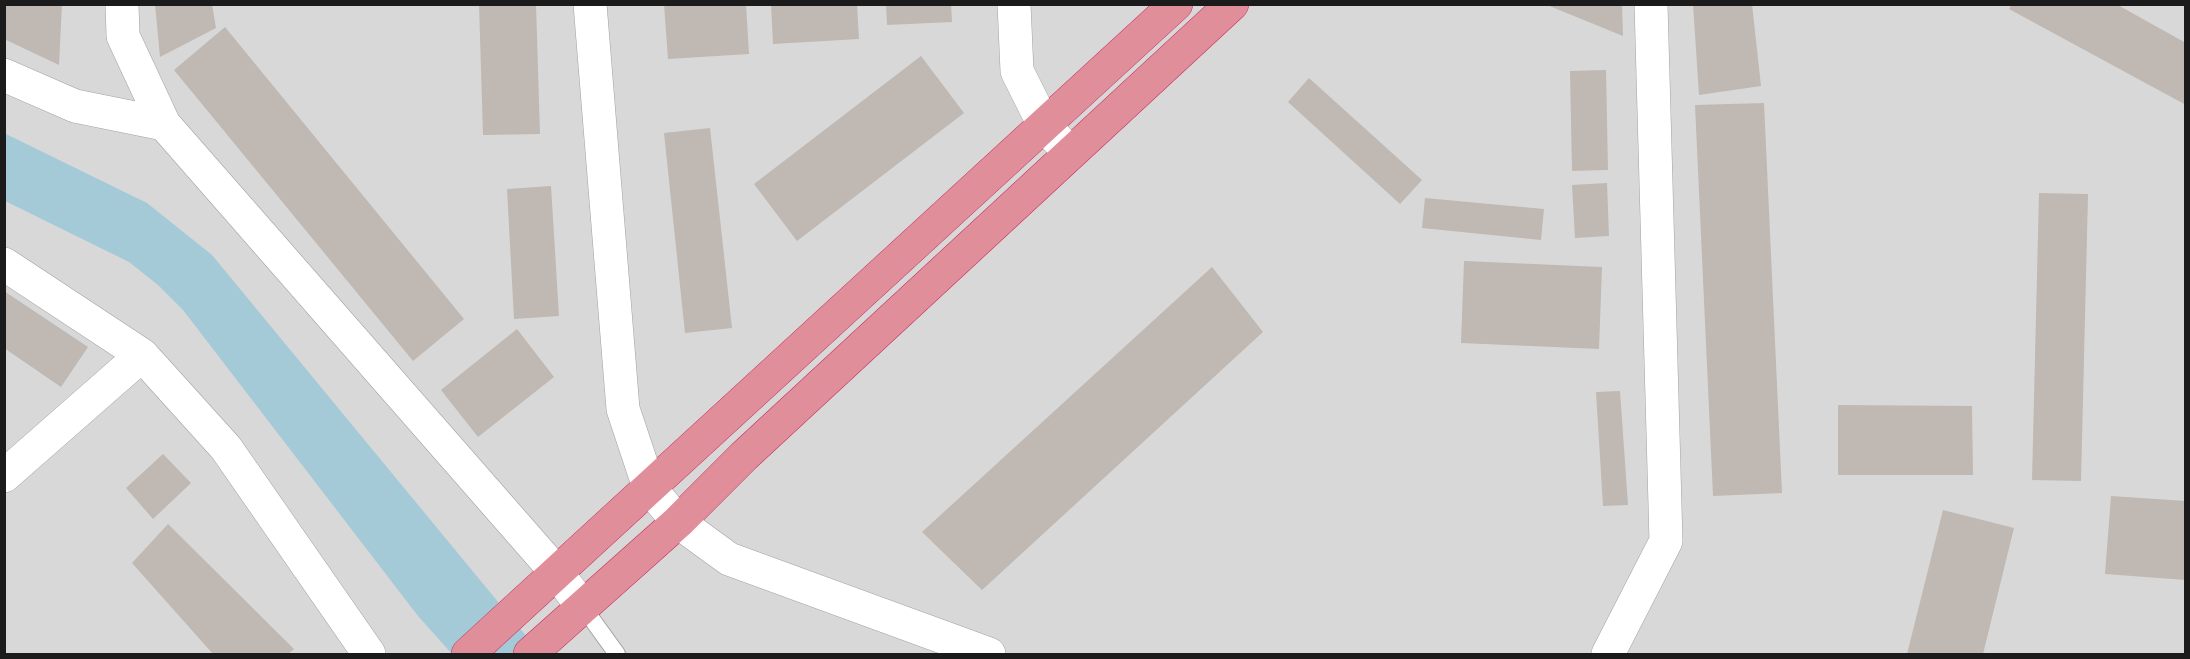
<!DOCTYPE html>
<style>
body{margin:0}
#map{position:relative;width:2190px;height:659px;overflow:hidden;background:#ece9e2;font-family:"Open Sans",sans-serif}
canvas{display:block}
.frame{position:absolute;inset:0;border:6px solid #1b1b1b;pointer-events:none}
</style>
<div id="map">
<canvas width="2190" height="659"></canvas>
<div class="frame"></div>
</div>
<script>
const c = document.querySelector('canvas').getContext('2d');
c.lineJoin = 'round';
function fill(path, color) {
  c.fillStyle = color;
  c.fill(path, 'evenodd');
}
function shape(rows) {
  const path = new Path2D();
  for (const r of rows) {
    path.moveTo(r[0], r[1]);
    for (let i = 2; i < r.length; i += 2) path.lineTo(r[i], r[i + 1]);
  }
  return path;
}
function stroke(path, color, width, dash) {
  c.strokeStyle = color;
  c.lineWidth = width;
  c.lineCap = dash ? 'butt' : 'round';
  c.setLineDash(dash || []);
  c.stroke(path);
}
const residential = shape([
 [5,5,2185,5,2185,654,5,654]
]);
const water = shape([
 [4,133,147,203,212,255,541,654,452,654,418,616,183,310,158,285,129,262,5,201]
]);
const building = shape([
 [4,4,62,4,59,65,4,39],
 [155,4,212,4,216,28,160,57],
 [479,4,536,4,540,134,483,135],
 [664,4,746,4,749,54,668,59],
 [771,4,857,4,859,39,773,44],
 [886,4,951,4,952,22,887,25],
 [1622,4,1623,36,1547,5,1547,4],
 [1693,4,1752,4,1761,86,1699,95],
 [2012,4,2116,4,2186,43,2186,105,2009,9],
 [225,27,464,319,413,361,174,70],
 [921,56,964,113,797,241,754,184],
 [1606,70,1608,170,1572,171,1570,71],
 [1309,78,1422,180,1400,204,1288,102],
 [1764,103,1782,493,1713,496,1695,105],
 [710,128,732,328,685,333,664,133],
 [1607,183,1609,236,1575,238,1572,185],
 [551,186,559,316,514,319,507,189],
 [2039,193,2088,194,2081,481,2032,480],
 [1425,198,1544,209,1541,240,1422,228],
 [1464,261,1602,267,1599,349,1461,343],
 [1212,267,1263,332,982,590,922,532],
 [4,291,88,347,61,387,4,348],
 [517,329,554,377,478,437,441,390],
 [1620,391,1628,505,1603,506,1596,392],
 [1838,405,1972,406,1973,475,1838,475],
 [163,454,191,483,153,519,126,488],
 [2111,496,2186,501,2186,580,2105,574],
 [1943,510,2014,528,1983,654,1907,654],
 [168,524,294,649,288,654,213,654,132,563]
]);
const lane = shape([
 [583,607,617,654]
]);
const street = shape([
 [122,4,123,36,164,124,557,573,583,607],
 [590,4,623,409,649,487,678,522,729,559,989,654],
 [1014,4,1017,71,1044,125,1070,153],
 [4,75,75,106,164,124],
 [4,264,142,355,226,448,369,654],
 [4,476,142,355],
 [1608,654,1666,541,1651,4]
]);
const highway = shape([
 [468,654,1176,4],
 [530,654,678,522,744,456,1232,4]
]);
fill(residential, '#d9d8d8');
fill(water, '#a5cad7');
fill(building, '#c0b8b2');
stroke(lane, '#a2a2a2', 18);
stroke(street, '#a2a2a2', 34);
stroke(highway, '#c93060', 34);
stroke(lane, '#fff', 16);
stroke(street, '#fff', 33);
stroke(highway, '#df8e9a', 33);
</script>
